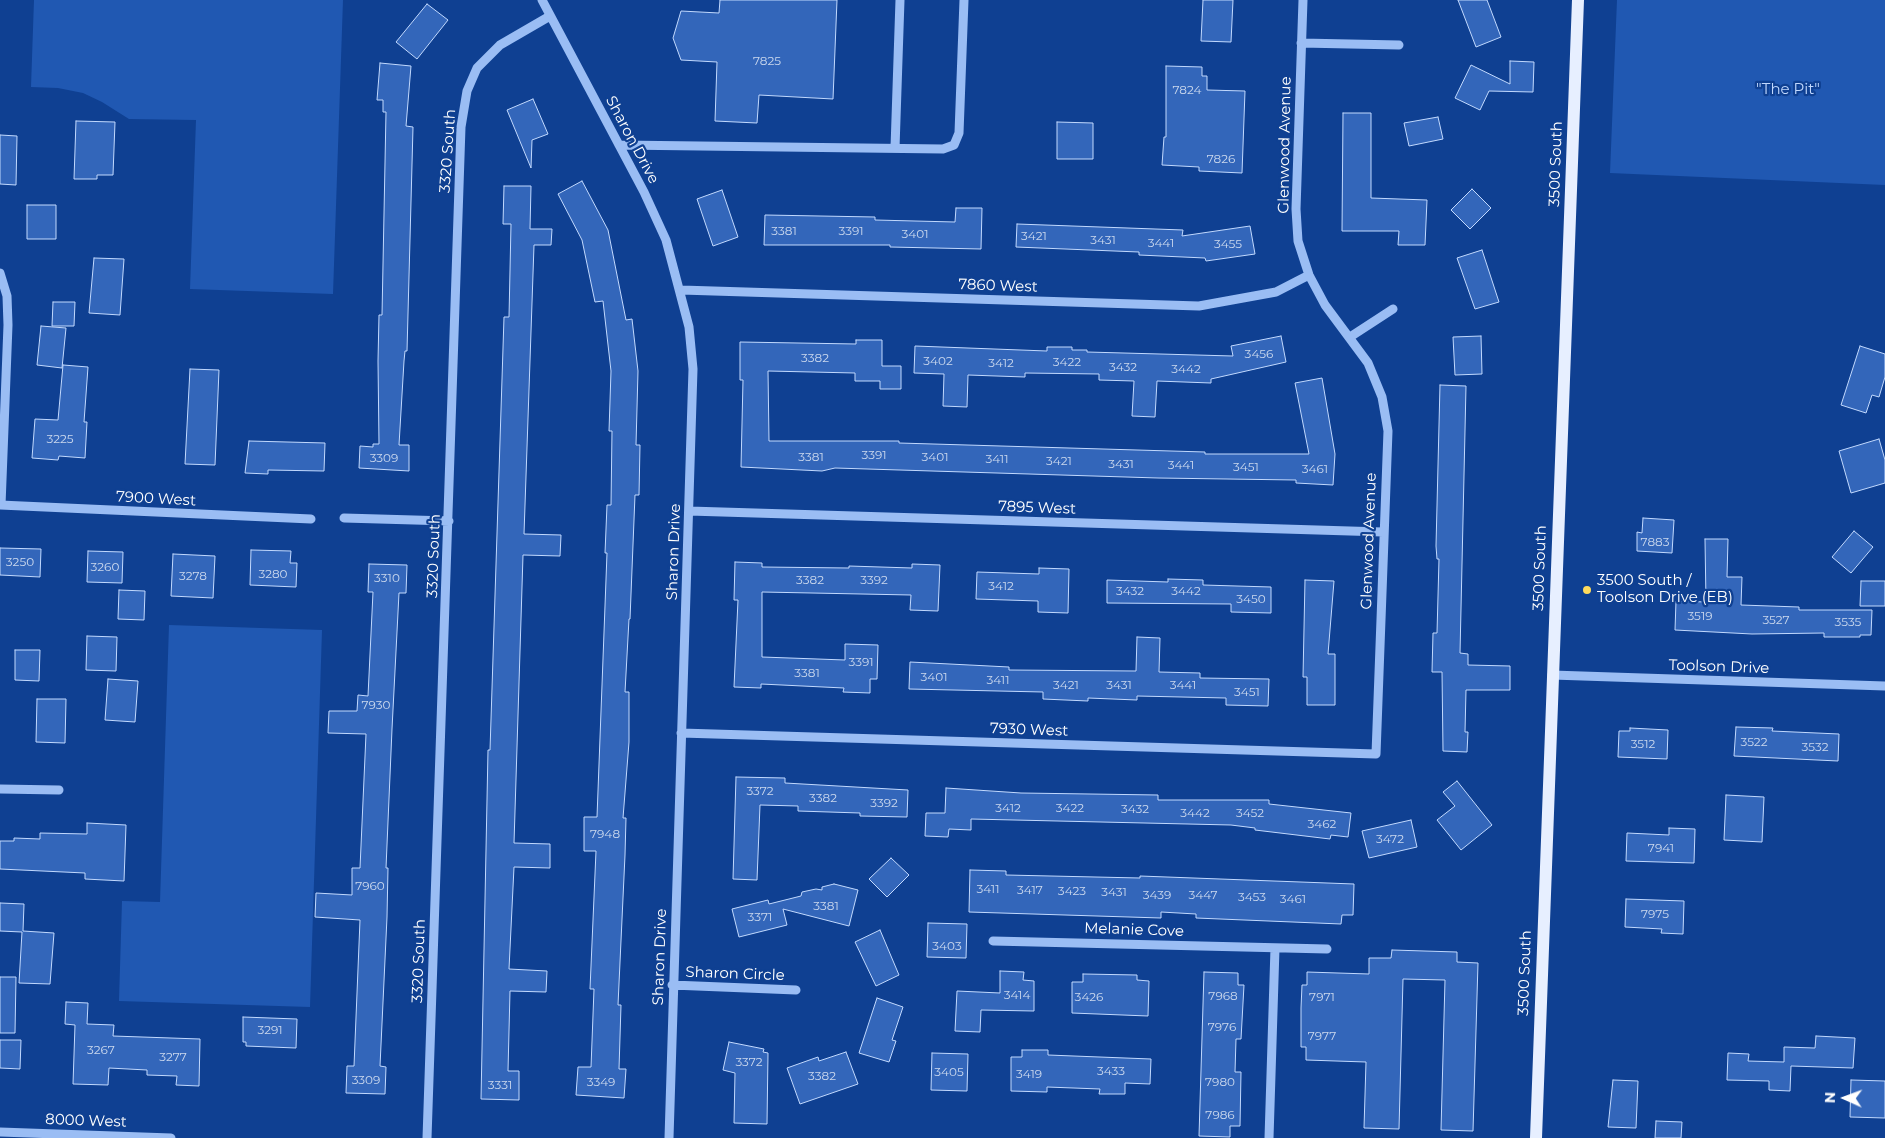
<!DOCTYPE html>
<style>
body{margin:0}
#map{position:relative;width:1885px;height:1138px;overflow:hidden;background:#0f4092;font-family:Montserrat,sans-serif}
canvas{display:block}
.north{position:absolute;left:1820px;top:1073px;width:50px;height:50px;-webkit-text-stroke:4px #0f4092;paint-order:stroke;rotate:272deg;font-size:14px;font-weight:700;line-height:20px;text-align:center;color:#fff}
.north::after{content:'';display:block;margin:auto;width:18px;height:22px;background:#fff;clip-path:polygon(50% 0,100% 100%,50% 72%,0 100%)}
</style>
<div id="map">
<canvas width="1885" height="1138"></canvas>
<div class="north">N</div>
</div>
<script>
const c = document.querySelector('canvas').getContext('2d');
c.lineJoin = 'round';
function fill(path, color) {
  c.fillStyle = color;
  c.fill(path, 'evenodd');
}
function shape(rows) {
  const path = new Path2D();
  for (const r of rows) {
    path.moveTo(r[0], r[1]);
    for (let i = 2; i < r.length; i += 2) path.lineTo(r[i], r[i + 1]);
  }
  return path;
}
function stroke(path, color, width, dash) {
  c.strokeStyle = color;
  c.lineWidth = width;
  c.lineCap = dash ? 'butt' : 'round';
  c.setLineDash(dash || []);
  c.stroke(path);
}
function write(font, color, halo, rows, align = 'center') {
  c.font = font + ' Montserrat,sans-serif';
  c.lineWidth = 4.5;
  c.setLineDash([]);
  c.textBaseline = 'middle';
  c.strokeStyle = halo;
  c.fillStyle = color;
  for (const [text, x, y, turn = 0] of rows) {
    c.save();
    c.translate(x, y);
    c.rotate((+turn || 0) * Math.PI / 180);
    c.textAlign = isNaN(turn) ? turn : align;
    if (halo) c.strokeText(text, 0, 0);
    c.fillText(text, 0, 0);
    c.restore();
  }
}
const green = shape([
 [34,0,343,0,333,294,190,289,196,120,129,119,102,102,83,93,58,88,31,87],
 [1617,0,1885,0,1885,185,1610,173],
 [169,625,322,630,310,1007,119,1001,122,901,160,902]
]);
const building = shape([
 [720,0,837,0,833,99,759,95,757,123,715,121,717,62,681,60,673,38,681,11,719,13,720,0],
 [1203,0,1233,0,1231,42,1201,41,1203,0],
 [1458,0,1487,0,1501,37,1476,47,1458,0],
 [427,4,448,20,417,59,396,42,427,4],
 [1510,61,1534,62,1533,92,1489,91,1480,110,1455,98,1471,65,1510,84,1510,61],
 [380,63,411,66,406,126,413,127,407,351,405,351,404,361,399,445,409,445,409,471,359,468,360,446,373,447,373,444,379,444,378,361,379,315,382,315,386,112,383,112,383,100,377,100,380,63],
 [1166,66,1202,67,1202,76,1207,76,1207,90,1245,91,1242,173,1199,171,1199,167,1162,165,1164,137,1166,137,1166,66],
 [533,99,548,134,532,140,531,168,507,110,533,99],
 [1343,113,1371,113,1371,198,1427,200,1425,245,1398,245,1399,231,1342,231,1343,113],
 [1438,117,1443,139,1409,146,1404,123,1438,117],
 [76,121,115,122,113,175,97,175,97,179,74,179,76,121],
 [1057,122,1093,123,1093,159,1057,159,1057,122],
 [0,135,17,136,16,185,0,184,0,135],
 [582,181,608,230,626,320,632,319,638,371,636,445,640,445,639,495,635,495,630,619,629,619,625,692,629,692,629,742,623,818,626,818,625,855,618,1005,621,1005,619,1069,626,1069,624,1098,576,1095,578,1067,591,1067,594,989,590,989,596,851,584,851,584,817,597,817,607,553,605,553,607,505,611,505,612,431,609,431,611,371,603,301,595,302,582,240,558,194,582,181],
 [504,186,531,186,530,229,552,229,551,245,534,245,524,534,561,535,560,556,523,555,514,843,550,844,550,868,514,867,509,969,547,971,546,992,510,991,508,1071,519,1071,519,1100,481,1099,488,750,490,750,504,317,509,317,511,224,503,224,504,186],
 [1472,189,1491,208,1470,229,1451,210,1472,189],
 [722,190,738,237,713,246,697,199,722,190],
 [27,205,56,205,56,239,27,239,27,205],
 [956,208,982,208,981,249,890,247,890,245,764,245,765,215,875,217,875,220,955,222,956,208],
 [1017,224,1183,230,1182,236,1250,226,1255,254,1206,261,1205,258,1139,255,1139,252,1016,247,1017,224],
 [1482,250,1499,302,1475,309,1457,258,1482,250],
 [94,258,124,259,120,315,89,313,94,258],
 [53,302,75,302,74,326,52,326,53,302],
 [41,326,66,328,62,368,37,365,41,326],
 [1281,336,1286,362,1211,379,1211,383,1157,381,1155,417,1132,416,1134,381,1099,380,1099,374,1025,373,1025,377,968,375,967,407,943,406,944,374,914,373,915,346,1047,351,1047,347,1072,347,1072,350,1087,350,1087,352,1233,356,1231,346,1281,336],
 [1481,336,1482,374,1455,375,1453,337,1481,336],
 [856,340,882,340,882,366,901,366,901,389,880,389,880,381,855,381,855,373,768,371,769,441,899,441,899,443,1205,452,1205,454,1309,454,1295,383,1322,378,1335,454,1333,485,1296,483,1296,480,1158,478,835,468,822,471,741,467,743,380,740,380,740,342,856,344,856,340],
 [1860,346,1885,354,1885,377,1879,397,1872,395,1866,413,1841,405,1860,346],
 [63,365,88,367,84,422,87,422,85,458,59,456,58,460,32,458,35,419,58,420,63,365],
 [190,369,219,370,215,465,185,464,190,369],
 [1440,385,1466,386,1460,653,1468,654,1468,665,1510,666,1510,690,1466,690,1465,732,1468,732,1467,752,1443,751,1442,672,1432,672,1433,633,1437,633,1439,559,1437,559,1436,546,1440,385],
 [1879,439,1885,460,1885,483,1851,493,1839,451,1879,439],
 [249,441,325,443,324,471,268,470,268,474,245,473,249,441],
 [1643,518,1674,520,1672,553,1637,551,1637,532,1642,533,1643,518],
 [1854,531,1873,547,1851,573,1832,557,1854,531],
 [1705,539,1728,539,1727,577,1742,577,1741,605,1799,607,1799,610,1872,610,1871,635,1860,635,1860,637,1824,637,1824,633,1752,634,1675,630,1676,601,1706,602,1705,539],
 [0,548,41,549,40,577,0,575,0,548],
 [251,550,291,551,290,563,297,563,296,587,250,585,251,550],
 [88,551,123,552,122,583,87,582,88,551],
 [173,554,215,556,213,598,171,596,173,554],
 [735,562,762,563,762,567,849,568,849,566,912,568,912,564,940,565,938,611,910,610,911,595,762,592,762,657,845,660,845,644,878,645,877,679,870,679,870,693,843,692,844,688,761,684,761,688,734,687,738,600,734,600,735,562],
 [369,564,407,565,406,593,399,593,392,729,386,868,388,868,387,917,380,1066,386,1067,385,1094,346,1093,347,1066,354,1066,360,920,315,917,316,893,352,895,352,868,360,868,366,734,328,733,329,711,357,711,358,695,368,696,373,592,368,592,369,564],
 [1039,568,1069,569,1068,613,1038,612,1038,601,976,599,977,572,1039,574,1039,568],
 [1168,579,1203,580,1203,585,1271,587,1271,613,1231,612,1231,604,1107,603,1107,580,1168,582,1168,579],
 [1305,580,1334,581,1328,654,1335,654,1335,705,1307,705,1307,677,1303,677,1305,580],
 [1861,581,1885,581,1885,606,1860,606,1861,581],
 [119,590,145,591,144,620,118,619,119,590],
 [87,636,117,637,116,671,86,670,87,636],
 [1137,637,1160,638,1159,672,1200,673,1200,678,1269,679,1268,706,1226,705,1226,698,1137,696,1137,700,1088,698,1088,701,1043,699,1043,692,909,689,910,662,1009,667,1009,670,1136,671,1137,637],
 [15,650,40,650,39,681,15,680,15,650],
 [108,679,138,681,135,722,105,720,108,679],
 [37,699,66,699,65,743,36,742,37,699],
 [1736,727,1773,728,1772,731,1839,734,1838,761,1734,756,1736,727],
 [1630,728,1668,730,1667,759,1618,757,1619,731,1630,731,1630,728],
 [736,777,785,778,785,783,908,790,907,817,860,816,860,813,798,811,798,806,760,805,757,880,733,879,736,777],
 [1457,781,1492,825,1461,850,1437,820,1455,806,1443,792,1457,781],
 [946,788,1021,793,1158,795,1158,800,1269,800,1269,804,1351,813,1348,837,1331,835,1330,839,1255,830,1255,828,1231,825,971,819,971,830,949,829,948,837,925,836,926,813,945,813,946,788],
 [1726,795,1764,797,1762,842,1724,840,1726,795],
 [1411,820,1417,847,1369,858,1362,831,1411,820],
 [87,823,126,825,124,881,85,879,85,873,0,869,0,841,14,841,14,838,40,839,40,833,87,834,87,823],
 [1669,828,1695,829,1694,863,1626,861,1627,833,1669,835,1669,828],
 [891,858,909,875,887,897,869,879,891,858],
 [970,870,1006,871,1006,875,1140,878,1140,876,1354,884,1353,915,1342,915,1341,924,1196,918,1196,914,1161,912,1161,918,969,912,970,870],
 [834,884,858,890,849,926,783,909,787,925,739,937,732,909,768,900,769,904,801,896,802,892,816,889,822,890,822,887,834,884],
 [1626,899,1684,901,1683,934,1661,933,1662,929,1625,927,1626,899],
 [0,903,24,904,23,931,54,933,50,984,19,983,22,932,0,931,0,903],
 [928,923,967,924,966,958,927,957,928,923],
 [880,930,899,975,876,986,855,942,880,930],
 [1392,950,1457,952,1457,962,1478,963,1473,1131,1441,1130,1445,980,1403,979,1399,1129,1364,1128,1366,1062,1306,1060,1306,1047,1301,1047,1301,1008,1302,985,1307,985,1307,972,1369,974,1369,958,1391,958,1392,950],
 [1000,971,1024,972,1023,980,1034,981,1034,1011,981,1010,980,1032,955,1031,957,991,1000,993,1000,971],
 [1204,972,1238,973,1238,985,1244,985,1241,1039,1236,1039,1235,1072,1241,1072,1240,1126,1230,1126,1230,1137,1199,1136,1204,972],
 [1083,974,1137,975,1137,980,1149,981,1148,1016,1072,1013,1072,982,1083,982,1083,974],
 [0,977,16,977,15,1033,0,1033,0,977],
 [877,998,903,1007,892,1040,896,1041,889,1062,859,1053,877,998],
 [66,1002,88,1003,87,1024,114,1025,113,1036,200,1039,199,1086,176,1085,177,1076,147,1075,147,1070,109,1068,108,1085,73,1084,75,1025,65,1024,66,1002],
 [243,1017,297,1019,296,1048,246,1046,246,1042,243,1042,243,1017],
 [1816,1036,1855,1038,1853,1068,1791,1066,1790,1091,1769,1090,1769,1081,1727,1080,1728,1053,1749,1054,1748,1061,1784,1062,1784,1047,1815,1048,1816,1036],
 [0,1040,21,1040,20,1069,0,1068,0,1040],
 [729,1042,764,1049,763,1052,768,1053,767,1124,734,1123,735,1073,723,1070,729,1042],
 [1022,1050,1048,1050,1048,1055,1151,1059,1150,1084,1125,1083,1125,1094,1099,1094,1100,1089,1047,1087,1047,1092,1011,1091,1011,1057,1022,1057,1022,1050],
 [846,1052,858,1084,800,1104,787,1068,818,1057,819,1061,846,1052],
 [932,1053,968,1054,967,1091,931,1090,932,1053],
 [1613,1080,1638,1081,1636,1128,1608,1127,1613,1080],
 [1851,1080,1885,1081,1885,1118,1850,1117,1851,1080],
 [1656,1121,1682,1122,1681,1138,1655,1138,1656,1121]
]);
const minor = shape([
 [542,0,644,192,666,240,689,327,693,369,669,1138],
 [1301,43,1399,45],
 [619,145,943,149,954,145,959,133,964,0],
 [895,148,900,0],
 [0,273,7,296,8,325,1,505],
 [681,290,1199,306,1276,292,1309,275],
 [1350,337,1393,309],
 [0,505,311,519],
 [689,511,1383,532],
 [344,518,449,521],
 [1552,675,1885,686],
 [681,733,1376,754,1388,431,1382,397,1368,363,1325,305,1309,275,1298,241,1296,209,1303,0],
 [0,789,59,790],
 [993,941,1327,949],
 [672,985,796,990],
 [0,1132,171,1138],
 [427,1138,461,127,467,91,477,68,500,45,550,16],
 [1269,1138,1275,948]
]);
const major = shape([
 [1536,1138,1578,0]
]);
const markers = [
 [1587,590,5,"#ffdb5d"]
];
const numberNames = [
 ["7825",767,61],
 ["7824",1187,90],
 ["7826",1221,159],
 ["3381",784,231],
 ["3391",851,231],
 ["3401",915,234],
 ["3421",1034,236],
 ["3431",1103,240],
 ["3441",1161,243],
 ["3455",1228,244],
 ["3456",1259,354],
 ["3382",815,358],
 ["3402",938,361],
 ["3422",1067,362],
 ["3412",1001,363],
 ["3432",1123,367],
 ["3442",1186,369],
 ["3225",60,439],
 ["3391",874,455],
 ["3381",811,457],
 ["3401",935,457],
 ["3309",384,458],
 ["3411",997,459],
 ["3421",1059,461],
 ["3431",1121,464],
 ["3441",1181,465],
 ["3451",1246,467],
 ["3461",1315,469],
 ["7883",1655,542],
 ["3250",20,562],
 ["3260",105,567],
 ["3280",273,574],
 ["3278",193,576],
 ["3310",387,578],
 ["3382",810,580],
 ["3392",874,580],
 ["3412",1001,586],
 ["3432",1130,591],
 ["3442",1186,591],
 ["3450",1251,599],
 ["3519",1700,616],
 ["3527",1776,620],
 ["3535",1848,622],
 ["3391",861,662],
 ["3381",807,673],
 ["3401",934,677],
 ["3411",998,680],
 ["3421",1066,685],
 ["3431",1119,685],
 ["3441",1183,685],
 ["3451",1247,692],
 ["7930",376,705],
 ["3522",1754,742],
 ["3512",1643,744],
 ["3532",1815,747],
 ["3372",760,791],
 ["3382",823,798],
 ["3392",884,803],
 ["3412",1008,808],
 ["3422",1070,808],
 ["3432",1135,809],
 ["3442",1195,813],
 ["3452",1250,813],
 ["3462",1322,824],
 ["7948",605,834],
 ["3472",1390,839],
 ["7941",1661,848],
 ["7960",370,886],
 ["3411",988,889],
 ["3417",1030,890],
 ["3423",1072,891],
 ["3431",1114,892],
 ["3439",1157,895],
 ["3447",1203,895],
 ["3453",1252,897],
 ["3461",1293,899],
 ["3381",826,906],
 ["7975",1655,914],
 ["3371",760,917],
 ["3403",947,946],
 ["3414",1017,995],
 ["7968",1223,996],
 ["3426",1089,997],
 ["7971",1322,997],
 ["7976",1222,1027],
 ["3291",270,1030],
 ["7977",1322,1036],
 ["3267",101,1050],
 ["3277",173,1057],
 ["3372",749,1062],
 ["3433",1111,1071],
 ["3405",949,1072],
 ["3419",1029,1074],
 ["3382",822,1076],
 ["3309",366,1080],
 ["3349",601,1082],
 ["7980",1220,1082],
 ["3331",500,1085],
 ["7986",1220,1115]
];
const parkNames = [
 ["\"The Pit\"",1788,90]
];
const streetNames = [
 ["Sharon Drive",632,140,62],
 ["Glenwood Avenue",1285,145,-89],
 ["3320 South",448,151,-86],
 ["3500 South",1556,164,-88],
 ["7860 West",998,286,2],
 ["7900 West",156,499,3],
 ["7895 West",1037,508,2],
 ["Glenwood Avenue",1369,541,-88],
 ["Sharon Drive",674,552,-88],
 ["3320 South",434,556,-88],
 ["3500 South",1540,568,-88],
 ["Toolson Drive",1719,667,2],
 ["7930 West",1029,730,2],
 ["Melanie Cove",1134,930,2],
 ["Sharon Drive",660,957,-88],
 ["3320 South",419,961,-88],
 ["3500 South",1525,973,-88],
 ["Sharon Circle",735,974,2],
 ["8000 West",86,1121,2]
];
const poiNames = [
 ["3500 South /",1597,581],
 ["Toolson Drive (EB)",1597,598]
];
fill(green, '#2058b2');
fill(building, '#3366ba');
stroke(building, '#c2d9fe', 1);
stroke(minor, '#9abdf4', 9);
stroke(major, '#e7efff', 12);
for (const [x, y, r, color] of markers) {
  const dot = new Path2D();
  dot.arc(x, y, r, 0, 2 * Math.PI);
  c.fillStyle = color;
  c.fill(dot);
  stroke(dot, '#0f4092', 2);
}
write('12px', '#ccd9ee', null, numberNames);
write('15px', '#c2d9fe', '#0f4092', parkNames);
write('15px', '#fff', '#0f4092', streetNames);
write('15px', '#fff', '#0f4092', poiNames, 'left');
</script>
